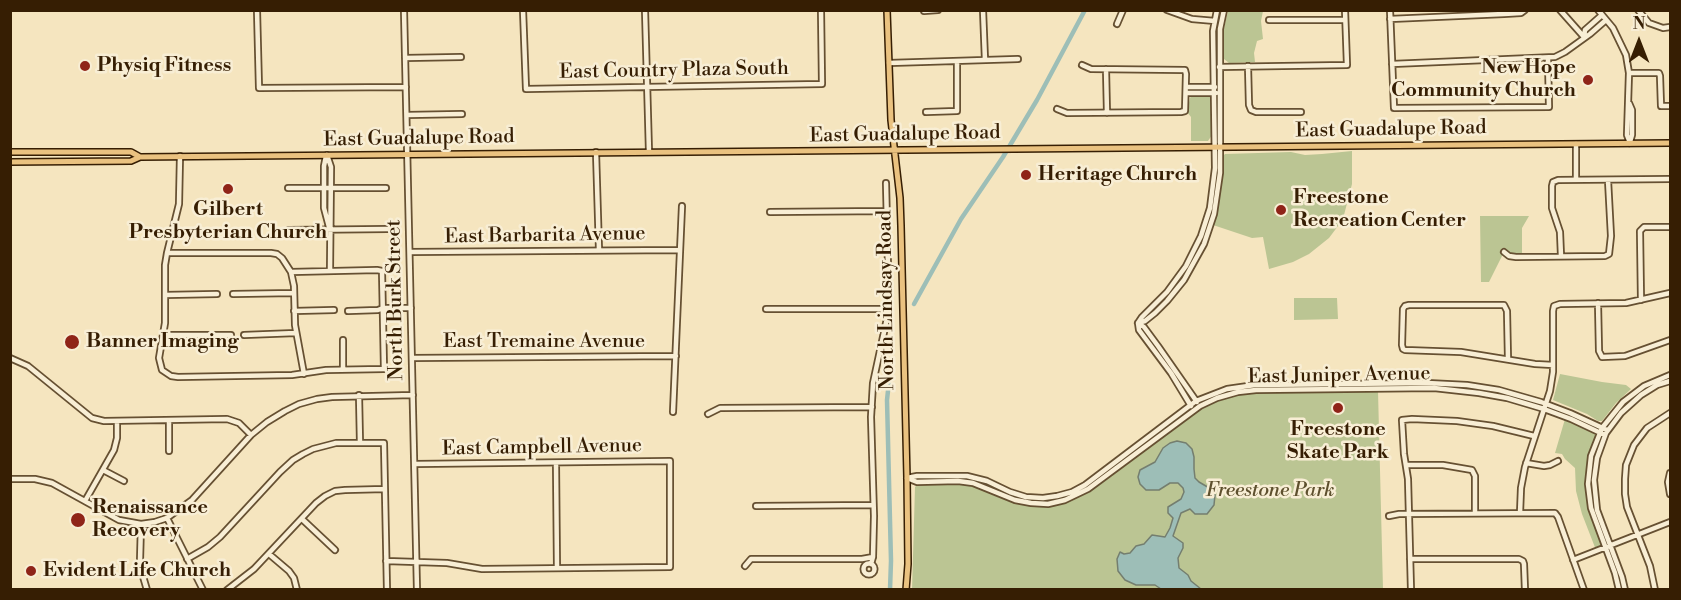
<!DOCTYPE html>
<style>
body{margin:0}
#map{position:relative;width:1681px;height:600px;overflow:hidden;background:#f5e5bf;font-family:"Libre Bodoni",serif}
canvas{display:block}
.frame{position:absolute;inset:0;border:12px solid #361e03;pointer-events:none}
.north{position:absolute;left:1609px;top:12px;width:60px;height:60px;-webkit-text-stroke:4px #f8eed5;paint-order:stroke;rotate:0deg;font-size:16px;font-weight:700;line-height:24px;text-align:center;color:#361e03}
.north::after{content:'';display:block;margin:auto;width:21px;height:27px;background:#361e03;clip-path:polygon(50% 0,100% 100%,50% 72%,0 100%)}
</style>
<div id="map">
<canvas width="1681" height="600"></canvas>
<div class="frame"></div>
<div class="north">N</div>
</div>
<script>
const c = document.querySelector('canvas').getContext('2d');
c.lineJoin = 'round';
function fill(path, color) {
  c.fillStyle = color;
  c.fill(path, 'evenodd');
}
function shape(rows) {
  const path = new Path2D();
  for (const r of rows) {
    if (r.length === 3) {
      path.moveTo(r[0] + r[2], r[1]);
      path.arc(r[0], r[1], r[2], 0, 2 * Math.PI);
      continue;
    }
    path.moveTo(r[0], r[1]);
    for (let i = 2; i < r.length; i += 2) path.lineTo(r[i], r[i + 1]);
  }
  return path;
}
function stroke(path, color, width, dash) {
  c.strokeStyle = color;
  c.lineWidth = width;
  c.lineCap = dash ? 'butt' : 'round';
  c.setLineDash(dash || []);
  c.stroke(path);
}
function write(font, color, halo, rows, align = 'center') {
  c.font = font + ' "Libre Bodoni",serif';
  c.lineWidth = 5;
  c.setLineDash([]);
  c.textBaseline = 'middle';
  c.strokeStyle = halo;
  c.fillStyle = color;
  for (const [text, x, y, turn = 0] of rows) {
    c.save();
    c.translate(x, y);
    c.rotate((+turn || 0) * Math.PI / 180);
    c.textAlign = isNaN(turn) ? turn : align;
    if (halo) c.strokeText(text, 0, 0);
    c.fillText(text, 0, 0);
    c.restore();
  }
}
const green = shape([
 [1228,11,1263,11,1261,21,1263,39,1257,41,1254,53,1255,62,1229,63,1224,59,1223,33],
 [1192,95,1208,95,1211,98,1212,135,1208,141,1191,141,1191,117,1187,112,1190,98],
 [1352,151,1352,184,1344,215,1341,222,1329,238,1309,254,1293,262,1269,269,1263,237,1252,238,1213,225,1219,200,1222,157,1225,154,1291,152,1305,155,1322,154],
 [1480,216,1529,216,1522,228,1522,257,1512,256,1504,252,1489,282,1481,282],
 [1294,298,1337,298,1338,319,1294,320],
 [1560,374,1602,382,1626,385,1631,389,1616,403,1602,421,1598,421,1587,414,1553,400],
 [1378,391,1383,589,912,590,915,487,917,485,957,483,969,484,1012,501,1034,505,1066,502,1088,491,1188,416,1219,399,1246,394,1257,393],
 [1565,419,1602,434,1593,460,1590,481,1592,498,1595,515,1608,546,1596,550,1582,514,1576,491,1575,468,1565,459,1562,454,1555,453]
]);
const water = shape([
 [1177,441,1186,443,1192,449,1194,457,1194,469,1195,478,1199,482,1211,489,1215,495,1214,505,1207,514,1195,514,1190,509,1181,513,1173,536,1183,543,1183,548,1178,558,1179,568,1188,575,1191,581,1201,589,1161,589,1155,585,1136,585,1125,580,1118,571,1117,559,1120,552,1124,554,1130,553,1136,546,1144,544,1152,535,1165,537,1170,528,1173,518,1168,513,1168,507,1181,499,1184,492,1183,488,1178,483,1170,483,1159,490,1146,490,1140,484,1138,477,1140,470,1155,462,1163,448,1170,443,1177,441]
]);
const canal = shape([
 [914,304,961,219,1003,157,1037,100,1085,10],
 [890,590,891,561,887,400,891,363]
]);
const minor = shape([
 [257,10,259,88],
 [404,10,417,590],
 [523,10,526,89,822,84,821,10],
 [645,10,649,152],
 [983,10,985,60],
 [1167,10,1192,19,1215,21],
 [1390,10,1394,108,1549,107,1548,59],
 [1560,10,1584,37],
 [1598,10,1613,28,1626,55,1629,73,1627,135,1630,143],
 [1638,10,1649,23,1663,28,1670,27],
 [924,11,938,10],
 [1390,19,1504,14,1521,13,1525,10],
 [1269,20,1345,20],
 [1117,24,1123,10],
 [1584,37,1585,30,1602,15],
 [405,58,461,57],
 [889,63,1018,59],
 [1392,64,1555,57,1565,52,1590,34,1606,20],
 [1248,66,1249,105,1251,110,1256,112,1301,112],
 [1219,67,1347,65,1345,10],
 [1106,69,1107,113],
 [1629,73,1659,73,1660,76,1661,106,1670,106],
 [1186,87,1215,87],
 [259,88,406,87],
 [1186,93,1216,93],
 [1629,103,1632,110,1632,135,1630,142],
 [1057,109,1067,113,1181,112,1185,111,1186,74,1185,70,1091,69,1082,65],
 [926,112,957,111,957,61],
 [407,115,462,114],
 [1576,144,1576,180],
 [596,152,599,250],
 [327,155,331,167,330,270],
 [326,156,324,166,324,208,329,227],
 [288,188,386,188],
 [770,212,887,211],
 [289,230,388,229],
 [410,252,680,250],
 [1504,252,1509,256,1516,257,1605,256,1609,254,1611,236,1608,180],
 [167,253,271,253,277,254,282,258,291,272,377,270,382,271,384,369,326,370,292,375,178,377,171,376,162,370,159,358,165,323,165,265,167,253,179,204,180,156],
 [1561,256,1560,232,1552,208,1552,186,1553,182,1558,180,1670,179],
 [291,272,294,286,295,325,304,374],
 [233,294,294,293],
 [165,295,217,294],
 [1641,300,1640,231,1644,227,1670,227],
 [1598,303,1599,351,1602,357,1625,356,1670,340],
 [766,309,889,309],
 [294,311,334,310],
 [348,311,378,310,383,308,411,308],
 [1138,323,1145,321,1155,313,1167,301,1184,280,1204,244,1214,214,1220,173,1220,29,1224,10],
 [1138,323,1142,317,1167,292,1186,266,1201,236,1210,208,1215,168,1213,31,1217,10],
 [1138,323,1144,327,1158,346,1197,402],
 [1138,323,1139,330,1171,373,1191,406],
 [163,335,231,335],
 [244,335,296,333],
 [343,340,343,369],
 [10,358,28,366,92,418,104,421,227,419,239,423,251,435],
 [412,358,676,356],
 [1508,359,1507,311,1504,305,1409,305,1405,306,1403,309,1402,345,1403,349,1405,350,1461,352,1535,364,1553,365],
 [359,395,360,443],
 [673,412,682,206],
 [708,414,720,408,872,407],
 [169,420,169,451],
 [556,463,557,568],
 [1526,463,1544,466,1550,465,1558,461],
 [1406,465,1443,465,1472,470,1475,476,1475,513],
 [103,470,124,481],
 [1670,473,1668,482,1670,494],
 [907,478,917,476,967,476,987,481,1010,492,1026,497,1043,498,1057,496,1072,492,1085,485,1196,401,1227,389,1255,385,1427,383,1467,385,1499,390,1541,402,1570,413,1607,430],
 [907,478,917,482,958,481,973,483,1015,500,1031,503,1048,504,1065,500,1088,489,1200,406,1217,398,1238,392,1256,390,1434,388,1479,393,1507,398,1544,409,1571,419,1605,435],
 [10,479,35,479,52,483,119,520,141,524,155,522,167,518,192,500,251,435,267,422,285,411,299,404,317,399,332,397,413,395],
 [85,501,114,450,117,438,117,421],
 [756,506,873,505],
 [1520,513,1521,488,1525,467,1550,391,1553,372,1553,311,1554,306,1560,304,1626,303,1670,293],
 [1389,516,1399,514,1555,513,1558,517,1584,590],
 [167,518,203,590],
 [302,519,335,550],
 [141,524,140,561,142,573,147,590],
 [269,554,289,571,294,578,297,590],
 [187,559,208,547,220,537,280,472,293,460,303,454,313,449,336,443,384,443,387,590],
 [1410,559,1519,559,1523,561,1524,564,1525,590],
 [1573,560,1670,522],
 [386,561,447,563,482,569,670,567,670,461,415,464],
 [869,569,5.5],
 [871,564,873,557,874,516,871,417,873,383,889,309,886,183],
 [745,566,751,559,862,559,873,557],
 [227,590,254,569,316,503,325,496,335,491,345,490,385,489],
 [1411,590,1408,479,1404,454,1402,420,1412,419,1457,421,1493,426,1534,436],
 [1619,590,1615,573,1591,508,1588,484,1591,456,1602,428,1623,402,1644,386,1670,375],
 [1625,590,1622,577,1597,510,1594,480,1597,458,1606,433,1621,413,1641,395,1657,385,1670,381],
 [1655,590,1650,566,1627,507,1625,494,1625,479,1626,465,1634,445,1647,428,1670,413]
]);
const major = shape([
 [887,10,891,120,900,198,901,226,907,478,908,564,906,590],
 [10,152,131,152,140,157],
 [10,162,131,161,140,157,1670,143]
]);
const markers = [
 [85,66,6,"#8f2418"],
 [1588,80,6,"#8f2418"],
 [1026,175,6,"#8f2418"],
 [228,189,6,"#8f2418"],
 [1281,210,6,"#8f2418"],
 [72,342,8,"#8f2418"],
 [1338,408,6,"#8f2418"],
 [78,520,8,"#8f2418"],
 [31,571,6,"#8f2418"]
];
const poiNames = [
 ["Physiq Fitness",97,66],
 ["New Hope",1576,68,"right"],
 ["Community Church",1576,91,"right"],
 ["Heritage Church",1038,175],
 ["Freestone",1293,198],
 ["Recreation Center",1293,221],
 ["Gilbert",228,210,"center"],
 ["Presbyterian Church",228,233,"center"],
 ["Banner Imaging",86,342],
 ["Freestone",1338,430,"center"],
 ["Skate Park",1338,453,"center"],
 ["Renaissance",92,508],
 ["Recovery",92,531],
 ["Evident Life Church",43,571]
];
const streetNames = [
 ["East Country Plaza South",674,71,-1],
 ["East Guadalupe Road",1391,130,-1],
 ["East Guadalupe Road",905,135,-1],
 ["East Guadalupe Road",419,139,-1],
 ["East Barbarita Avenue",545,236,-1],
 ["North Burk Street",396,300,-91],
 ["North Lindsay Road",887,300,-91],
 ["East Tremaine Avenue",544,342],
 ["East Juniper Avenue",1339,376,-1],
 ["East Campbell Avenue",542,448,-1]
];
const parkNames = [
 ["Freestone Park",1270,491]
];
fill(green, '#bbc593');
fill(water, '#9dbeb7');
stroke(water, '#747e6f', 1.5);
stroke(canal, '#9dbeb7', 4.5);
stroke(minor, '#665032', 8);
stroke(major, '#361e03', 8);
stroke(minor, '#f8eed5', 4.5);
stroke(major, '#eac280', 5);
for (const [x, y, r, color] of markers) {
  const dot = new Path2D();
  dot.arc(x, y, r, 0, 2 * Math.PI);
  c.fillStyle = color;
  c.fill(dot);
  stroke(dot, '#f8eed5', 2);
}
write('bold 20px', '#361e03', '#f8eed5', poiNames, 'left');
write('20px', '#361e03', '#f8eed5', streetNames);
write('italic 20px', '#5e502e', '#f8eed5', parkNames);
</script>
